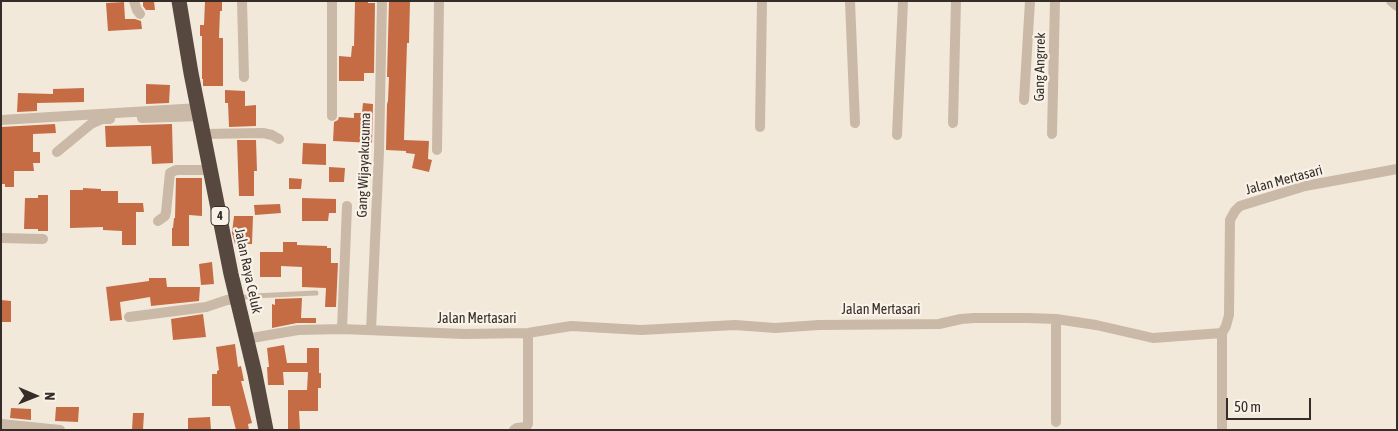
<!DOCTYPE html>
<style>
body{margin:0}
#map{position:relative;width:1398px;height:431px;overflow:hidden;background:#f2e9db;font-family:"Asap Condensed",sans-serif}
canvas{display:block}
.frame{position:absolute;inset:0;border:2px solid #362d28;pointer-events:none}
.north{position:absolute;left:10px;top:371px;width:50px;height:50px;-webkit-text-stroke:4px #f9f2e8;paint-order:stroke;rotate:91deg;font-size:14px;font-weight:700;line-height:20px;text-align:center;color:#362d28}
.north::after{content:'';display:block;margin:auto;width:18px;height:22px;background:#362d28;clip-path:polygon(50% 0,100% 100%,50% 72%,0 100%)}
.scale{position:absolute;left:1226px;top:398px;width:85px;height:22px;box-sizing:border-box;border:2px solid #362d28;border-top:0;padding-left:6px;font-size:15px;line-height:18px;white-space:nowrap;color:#362d28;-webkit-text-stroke:4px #f9f2e8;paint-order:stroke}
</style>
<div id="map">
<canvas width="1398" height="431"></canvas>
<div class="frame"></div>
<div class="north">N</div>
<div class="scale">50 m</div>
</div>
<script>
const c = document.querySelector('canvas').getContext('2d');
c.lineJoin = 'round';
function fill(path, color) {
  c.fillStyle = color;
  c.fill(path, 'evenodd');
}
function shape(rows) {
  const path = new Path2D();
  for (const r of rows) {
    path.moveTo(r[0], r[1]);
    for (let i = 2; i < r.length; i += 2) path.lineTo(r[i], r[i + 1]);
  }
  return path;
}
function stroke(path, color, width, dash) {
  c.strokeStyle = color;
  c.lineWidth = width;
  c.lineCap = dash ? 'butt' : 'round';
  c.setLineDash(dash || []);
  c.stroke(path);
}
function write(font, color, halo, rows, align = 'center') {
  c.font = font + ' "Asap Condensed",sans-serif';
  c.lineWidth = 4.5;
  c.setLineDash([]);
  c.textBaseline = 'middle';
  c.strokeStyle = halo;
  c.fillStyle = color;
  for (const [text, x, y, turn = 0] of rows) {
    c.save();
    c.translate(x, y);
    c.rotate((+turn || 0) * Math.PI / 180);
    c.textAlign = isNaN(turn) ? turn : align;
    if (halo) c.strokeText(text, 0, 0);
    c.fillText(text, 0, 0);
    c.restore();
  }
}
const building = shape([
 [143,1,154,1,155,10,146,10,143,6],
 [205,1,222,1,222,11,220,11,219,38,223,38,223,86,203,86,203,79,202,79,202,36,200,36,200,25,204,25],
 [355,1,368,1,368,3,375,3,374,73,364,73,364,81,339,81,339,56,351,57,352,46,354,46],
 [389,1,410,1,409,43,407,43,404,140,429,141,428,159,432,160,429,172,412,168,415,154,406,153,406,151,386,150,387,104,388,101,389,77,387,77],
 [124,2,125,19,135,19,141,21,142,29,108,31,106,3],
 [146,84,170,85,169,103,146,104],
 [84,88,84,102,37,103,37,111,17,112,18,93,53,94,53,89],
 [225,90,245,91,245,106,256,105,256,126,229,127,228,103,225,103],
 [363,103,373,104,372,143,333,141,334,122,338,120,339,117,354,118,354,113,362,113],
 [55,124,56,133,33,134,33,152,40,152,40,163,33,163,34,171,14,171,14,187,5,187,5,184,1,184,1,127],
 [172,124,173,163,152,164,151,146,106,147,105,126],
 [237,140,256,140,257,171,254,171,254,196,239,196],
 [303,143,326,144,326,165,302,164],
 [329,167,345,168,344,182,329,182],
 [176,178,202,178,202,216,189,215,189,246,172,246,172,228,173,228,174,218,175,218],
 [289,178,302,179,301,189,289,189],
 [83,188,101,189,101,191,118,191,118,203,143,203,144,212,136,212,136,245,122,245,122,231,103,230,103,227,70,228,70,190,83,190],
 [38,195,48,195,48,231,38,231,38,229,24,229,25,198,38,198],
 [302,198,336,199,336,213,329,213,328,221,302,221],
 [280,204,281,213,255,215,254,205],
 [234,216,253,216,252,244,235,244,232,233],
 [283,242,297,242,297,245,327,246,327,248,331,248,331,263,338,263,336,307,325,307,326,288,302,287,302,267,281,266,281,277,260,277,260,252,283,252],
 [212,262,214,284,201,285,199,264],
 [149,278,166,278,167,287,200,287,199,301,151,306,150,297,120,302,122,320,110,321,106,287,149,281],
 [302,298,301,318,316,318,316,323,297,323,272,328,272,304,275,305,275,299],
 [1,300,11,301,11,322,1,322],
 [203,314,206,337,173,340,171,319],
 [235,344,238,367,241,366,244,381,241,381,252,423,248,424,249,430,236,430,230,406,212,406,212,374,217,374,217,371,219,370,216,347],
 [284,345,287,363,307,363,307,348,319,348,319,373,321,373,321,388,318,388,318,411,299,411,300,430,288,430,288,390,307,390,308,372,283,372,284,385,268,385,267,367,269,367,267,348],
 [56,407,79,407,78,422,55,421],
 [11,408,31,409,31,420,10,418],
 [133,413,144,413,143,430,132,430],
 [210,417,211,430,188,430,188,418]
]);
const lane = shape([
 [240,298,253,296,316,293]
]);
const street = shape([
 [134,1,137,10,140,14],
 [242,1,244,77],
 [850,1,855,123],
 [1391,1,1397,6],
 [1024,100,1030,1],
 [332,116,332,1],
 [142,118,201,116],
 [1,120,199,108],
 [953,123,956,1],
 [760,127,762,1],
 [203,134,263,133,272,135,279,139],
 [1052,134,1055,1],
 [897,135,903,1],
 [437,150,439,1],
 [57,152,91,124,102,119,110,119],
 [158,221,165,216,166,212,170,173,176,170,211,170],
 [1,238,43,239],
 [129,317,206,307,227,300,237,299],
 [342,329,347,206],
 [371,330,379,152,382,1],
 [1222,333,1226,326,1229,315,1230,220,1235,211,1240,206,1305,186,1397,169],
 [1222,333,1222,430],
 [246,339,298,330,342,329,464,334,528,333,571,326,641,330,735,325,775,328,819,325,939,324,961,319,974,318,1028,318,1056,319,1096,325,1153,338,1222,333],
 [1056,422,1056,319],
 [1,424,60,430],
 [514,430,517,428,526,427,528,424,528,333]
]);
const highway = shape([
 [179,1,191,73,231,274,255,374,266,430]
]);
const shields = [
 [220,216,18]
];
const shieldNames = [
 ["4",220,216]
];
const streetNames = [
 ["Gang Angrrek",1040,67,-89],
 ["Gang Wijayakusuma",364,165,-88],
 ["Jalan Mertasari",1284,180,-15],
 ["Jalan Raya Celuk",248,271,78],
 ["Jalan Mertasari",881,310],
 ["Jalan Mertasari",477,319]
];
fill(building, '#c66c45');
stroke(lane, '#cab9a7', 5);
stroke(street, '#cab9a7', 10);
stroke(highway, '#57483f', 15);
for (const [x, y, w] of shields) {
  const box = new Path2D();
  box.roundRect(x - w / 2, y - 9.5, w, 19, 4);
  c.fillStyle = '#f9f2e8';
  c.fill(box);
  stroke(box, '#362d28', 1);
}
write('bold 12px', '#362d28', null, shieldNames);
write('14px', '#362d28', '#f9f2e8', streetNames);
</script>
